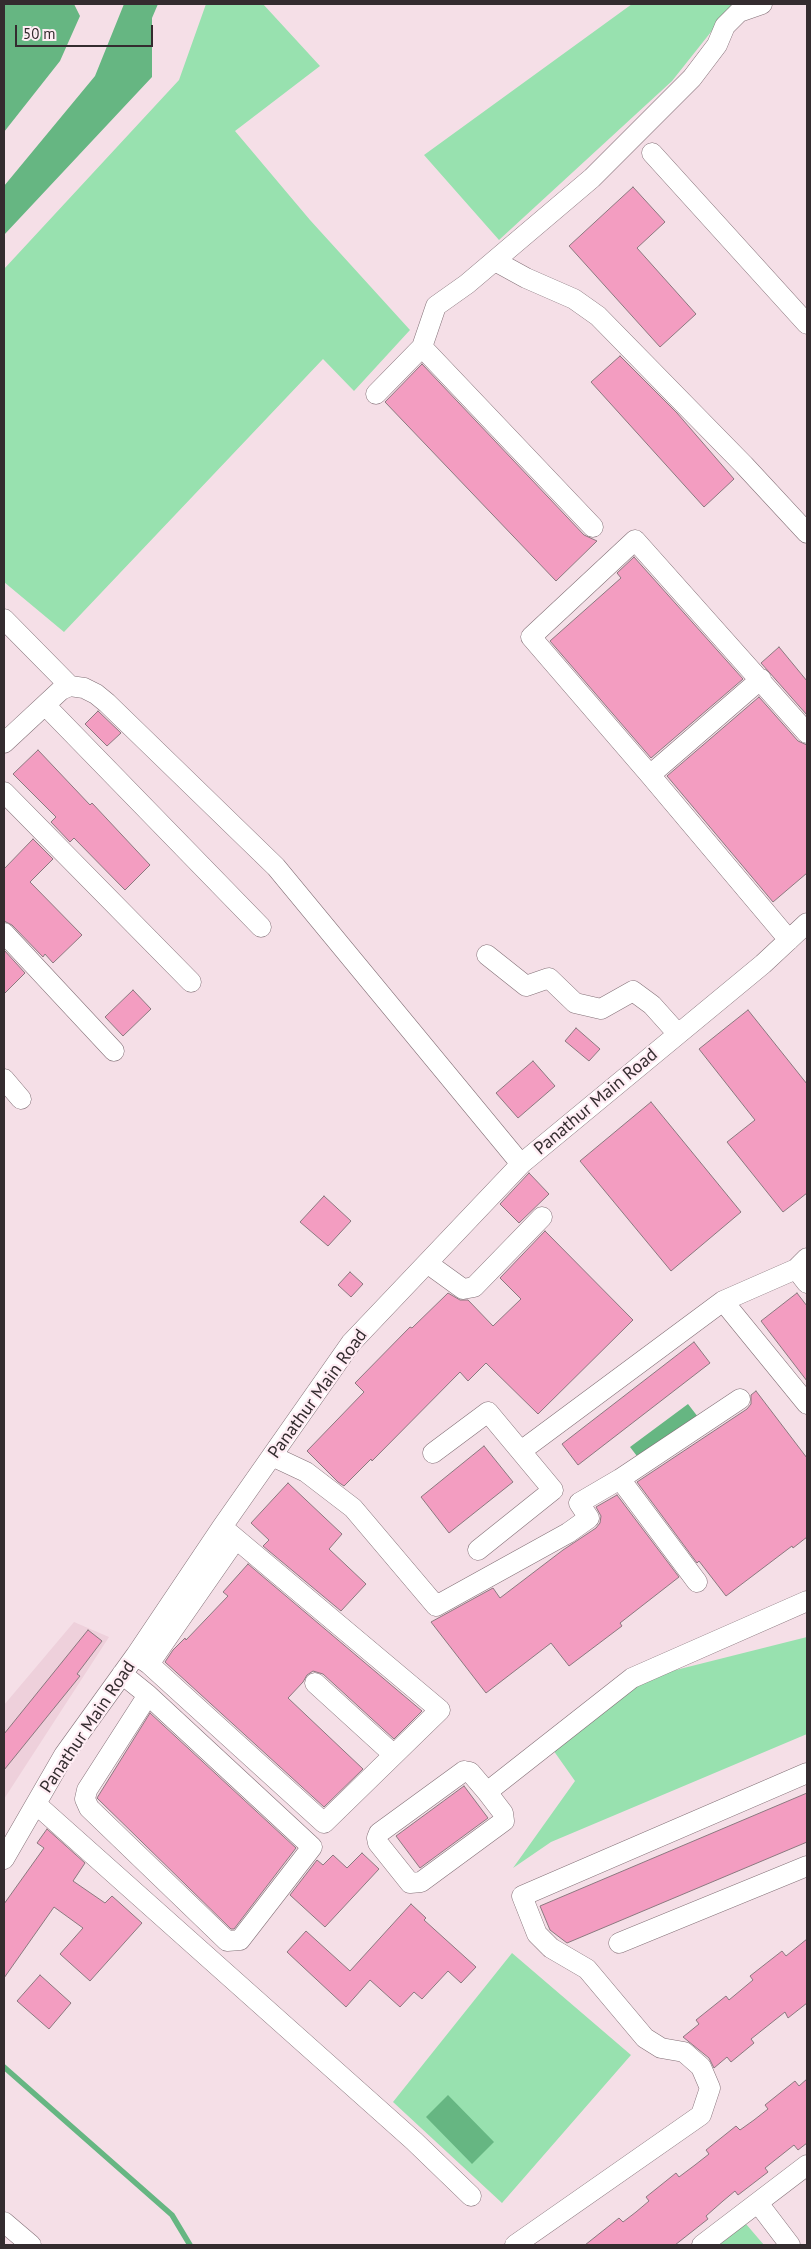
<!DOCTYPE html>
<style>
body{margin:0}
#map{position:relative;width:811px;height:2249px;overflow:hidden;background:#f5dfe7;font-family:"PT Sans",sans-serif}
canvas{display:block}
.frame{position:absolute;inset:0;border:5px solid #342c2f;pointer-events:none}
.scale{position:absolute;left:15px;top:25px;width:138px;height:22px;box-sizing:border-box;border:2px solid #342c2f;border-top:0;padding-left:6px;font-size:15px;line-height:18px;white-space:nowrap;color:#342c2f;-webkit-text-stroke:4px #ffedf4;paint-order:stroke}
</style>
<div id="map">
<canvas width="811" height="2249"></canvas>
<div class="frame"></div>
<div class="scale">50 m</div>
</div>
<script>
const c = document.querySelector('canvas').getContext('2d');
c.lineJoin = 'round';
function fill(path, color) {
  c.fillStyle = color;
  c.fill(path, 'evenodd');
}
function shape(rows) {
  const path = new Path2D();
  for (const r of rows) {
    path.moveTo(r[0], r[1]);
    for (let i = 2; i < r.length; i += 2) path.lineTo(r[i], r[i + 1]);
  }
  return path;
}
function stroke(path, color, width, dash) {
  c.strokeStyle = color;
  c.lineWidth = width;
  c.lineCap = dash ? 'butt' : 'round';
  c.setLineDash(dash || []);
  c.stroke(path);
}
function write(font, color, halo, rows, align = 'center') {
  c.font = font + ' "PT Sans",sans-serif';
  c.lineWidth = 4.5;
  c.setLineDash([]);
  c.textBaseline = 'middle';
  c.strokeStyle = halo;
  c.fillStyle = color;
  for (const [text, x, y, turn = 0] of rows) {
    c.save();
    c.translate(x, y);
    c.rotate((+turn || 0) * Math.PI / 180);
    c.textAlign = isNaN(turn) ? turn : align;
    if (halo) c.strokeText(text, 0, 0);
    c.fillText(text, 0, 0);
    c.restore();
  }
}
const built = shape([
 [74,1622,109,1637,4,1799,4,1705]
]);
const green = shape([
 [206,4,263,4,320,66,235,131,310,220,410,330,354,391,323,359,64,632,4,582,4,269,179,80],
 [632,4,739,4,730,8,672,81,499,240,424,155],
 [807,1637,807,1734,551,1842,513,1868,575,1781,551,1747,636,1680],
 [512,1953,631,2055,502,2203,393,2102],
 [746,2224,764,2245,719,2245]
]);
const water = shape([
 [4,4,74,4,80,16,60,61,4,132],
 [124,4,158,4,152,18,152,77,4,235,4,186,95,76],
 [688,1404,698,1417,640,1460,630,1447],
 [448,2095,494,2142,472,2164,426,2117]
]);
const stream = shape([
 [4,2067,172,2215,190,2245]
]);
const building = shape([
 [633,187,665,222,637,248,696,314,660,347,569,246,633,187],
 [620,356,677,413,734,479,704,507,591,382,620,356],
 [422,364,584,535,597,541,556,581,385,402,422,364],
 [634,557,743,679,651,758,550,641,621,578,617,573,634,557],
 [779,647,807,681,807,715,761,663,779,647],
 [759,697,798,741,807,745,807,873,773,902,667,776,759,697],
 [98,711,121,733,107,746,85,724,98,711],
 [38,750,90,805,92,803,150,865,125,890,74,838,70,842,51,822,56,817,13,774,38,750],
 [33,839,53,859,30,882,82,935,53,963,45,954,43,957,12,925,4,921,4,869,33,839],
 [4,950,25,973,4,994,4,950],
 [133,990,151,1009,123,1036,105,1017,133,990],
 [748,1010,807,1084,807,1193,783,1212,727,1142,755,1120,699,1049,748,1010],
 [576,1028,600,1049,589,1061,565,1041,576,1028],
 [533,1061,555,1086,518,1118,496,1093,533,1061],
 [651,1102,741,1212,671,1271,580,1161,651,1102],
 [529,1173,549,1194,519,1223,500,1204,529,1173],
 [324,1196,351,1221,328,1246,300,1222,324,1196],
 [545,1231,633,1320,538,1414,486,1363,468,1381,460,1372,372,1461,371,1459,344,1486,338,1482,307,1451,364,1392,355,1383,410,1327,412,1328,448,1293,460,1300,468,1300,493,1326,521,1299,500,1278,545,1231],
 [350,1272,363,1284,351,1297,338,1285,350,1272],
 [797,1293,807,1306,807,1381,761,1321,797,1293],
 [694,1342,710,1363,578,1465,562,1444,694,1342],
 [756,1391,807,1458,807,1537,793,1548,792,1546,726,1596,699,1561,697,1563,637,1482,747,1409,751,1404,751,1395,756,1391],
 [484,1446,513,1482,449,1533,421,1497,484,1446],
 [288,1483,342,1534,329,1549,366,1584,341,1611,263,1546,269,1540,251,1523,288,1483],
 [617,1495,679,1577,620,1623,622,1626,569,1666,551,1643,486,1693,431,1622,493,1588,500,1598,563,1550,596,1528,600,1523,601,1516,596,1507,617,1495],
 [248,1564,422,1711,394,1739,323,1674,313,1671,307,1675,303,1682,288,1698,363,1769,324,1807,165,1662,173,1650,185,1638,186,1640,228,1596,223,1592,248,1564],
 [88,1630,102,1641,77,1674,80,1676,4,1770,4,1734,88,1630],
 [150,1713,296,1848,234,1929,231,1929,97,1798,150,1713],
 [464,1786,488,1818,420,1868,396,1836,464,1786],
 [807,1793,807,1842,567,1943,550,1930,540,1906,807,1793],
 [47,1829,85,1863,73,1881,105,1903,112,1896,142,1923,90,1981,60,1954,83,1928,54,1907,4,1978,4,1904,44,1848,37,1843,47,1829],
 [362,1853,379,1869,325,1927,290,1895,317,1860,323,1865,333,1855,347,1868,362,1853],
 [411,1904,426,1918,424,1920,476,1967,461,1983,448,1971,422,1999,414,1992,400,2007,370,1980,346,2007,287,1952,306,1931,350,1971,411,1904],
 [807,1939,807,2003,788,2018,785,2012,751,2039,754,2043,731,2062,727,2057,714,2068,709,2058,683,2037,699,2024,696,2020,726,1996,729,2000,753,1980,750,1976,782,1951,786,1956,807,1939],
 [40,1975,71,2003,49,2029,17,2001,40,1975],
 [807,2079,807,2143,798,2150,794,2145,765,2168,768,2172,738,2195,735,2191,723,2201,706,2216,708,2219,675,2245,585,2245,619,2218,623,2222,636,2212,649,2201,646,2197,676,2173,679,2177,695,2165,709,2154,706,2150,736,2126,740,2130,754,2120,768,2109,765,2105,795,2081,799,2086,807,2079]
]);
const minor = shape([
 [652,153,807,324],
 [495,261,526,278,574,299,598,316,744,465,807,533],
 [422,347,593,527],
 [376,394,422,347,436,306,467,284,592,178,692,78,717,45,725,26,739,12,762,4],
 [4,619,70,686],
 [45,705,261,927],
 [4,743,61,690,70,686,84,688,96,694,107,703,276,867,521,1164],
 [650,775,761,679],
 [4,792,191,982],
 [4,933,114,1051],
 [789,940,650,775,531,637,635,540,807,733],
 [487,955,526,986,549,978,575,1003,601,1009,633,991,652,1005,678,1034],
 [4,1079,21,1099],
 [427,1263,463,1289,474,1287,542,1217],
 [796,1269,807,1283],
 [723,1301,807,1404],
 [521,1451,723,1301,796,1269,807,1258],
 [433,1453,488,1412,553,1490,478,1550],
 [272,1456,306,1472,353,1508,436,1606,568,1533,589,1518,579,1503,620,1479,740,1399],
 [620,1479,697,1582],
 [136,1655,149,1664,324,1823,440,1710,222,1527],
 [149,1664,236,1539],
 [122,1674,148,1695,312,1847,240,1940,227,1941,89,1808,85,1799,87,1790,148,1695],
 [315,1683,394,1755],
 [464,1771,470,1772,487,1792,503,1813,504,1821,421,1882,410,1883,378,1843,377,1838,379,1833,464,1771],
 [487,1792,632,1678,807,1601],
 [36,1804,414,2141,471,2196],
 [4,1859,64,1755,136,1655,222,1527,351,1343,521,1164,763,964,807,923],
 [619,1943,807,1866],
 [758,2203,790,2245],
 [4,2222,31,2245],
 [515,2245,701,2115,710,2088,701,2067,684,2052,661,2048,645,2038,587,1969,551,1948,537,1934,522,1896,807,1773],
 [702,2245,807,2165]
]);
const streetNames = [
 ["Panathur Main Road",596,1102,-40],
 ["Panathur Main Road",318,1394,-54],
 ["Panathur Main Road",88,1727,-56]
];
fill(built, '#eed0db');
fill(green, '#98e1af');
fill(water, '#66b682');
stroke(stream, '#66b682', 5.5);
fill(building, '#f39dc1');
stroke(building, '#8b787f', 1);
stroke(minor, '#837077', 21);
stroke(minor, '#fff', 20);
write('18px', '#342c2f', '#ffedf4', streetNames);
</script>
